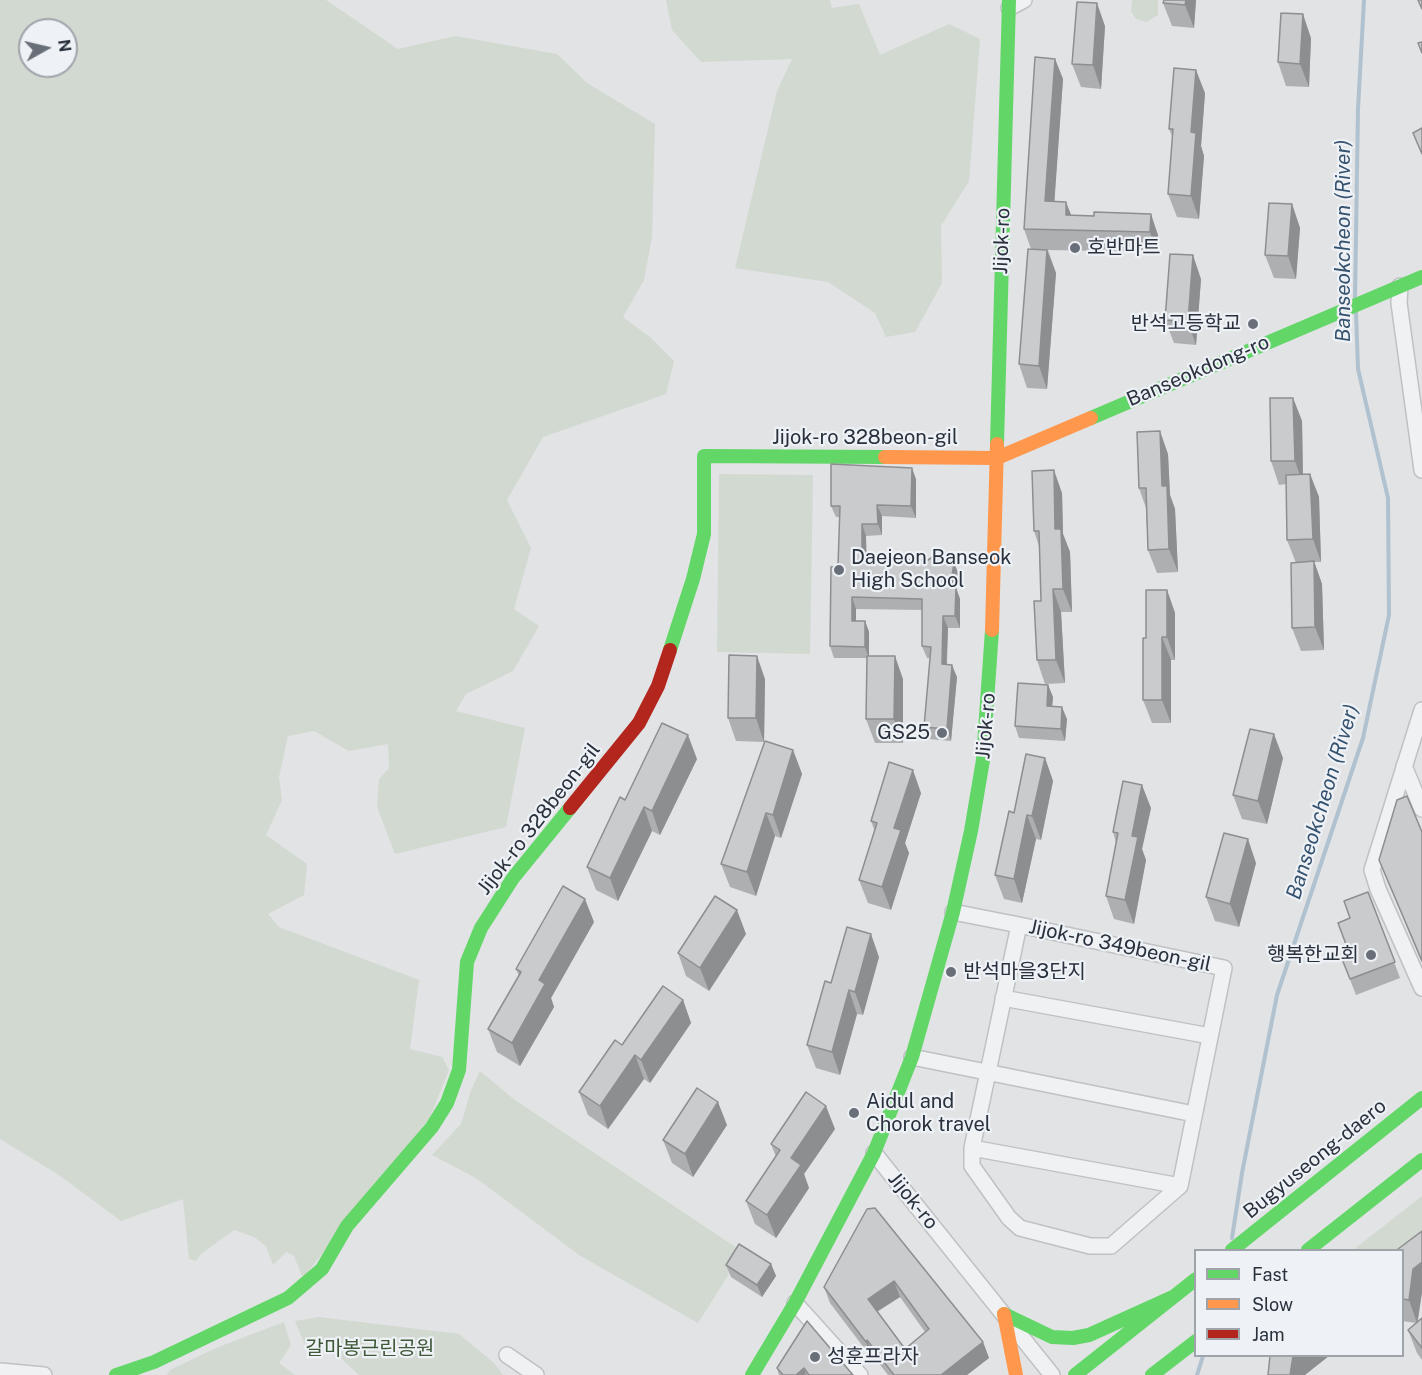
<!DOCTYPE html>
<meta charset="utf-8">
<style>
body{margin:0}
#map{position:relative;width:1422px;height:1375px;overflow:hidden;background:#e1e3e5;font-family:"Public Sans",sans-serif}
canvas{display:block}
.legend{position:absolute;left:1194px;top:1249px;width:210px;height:108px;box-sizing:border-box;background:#eef1f5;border:2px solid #9fa4ab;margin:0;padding:8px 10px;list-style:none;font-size:18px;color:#29313d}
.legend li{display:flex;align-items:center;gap:12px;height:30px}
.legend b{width:30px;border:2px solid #9fa4ab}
.north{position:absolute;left:18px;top:18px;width:60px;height:60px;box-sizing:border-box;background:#eef1f5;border:2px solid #9fa4ab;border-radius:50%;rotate:82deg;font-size:16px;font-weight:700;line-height:24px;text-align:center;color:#29313d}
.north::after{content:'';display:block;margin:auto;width:21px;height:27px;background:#696f78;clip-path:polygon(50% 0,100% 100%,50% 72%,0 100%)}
</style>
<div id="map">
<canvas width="1422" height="1375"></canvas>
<ul class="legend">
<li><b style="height:8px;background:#63d668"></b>Fast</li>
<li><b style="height:8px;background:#ff974d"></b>Slow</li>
<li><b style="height:8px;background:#b3261e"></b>Jam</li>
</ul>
<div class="north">N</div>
</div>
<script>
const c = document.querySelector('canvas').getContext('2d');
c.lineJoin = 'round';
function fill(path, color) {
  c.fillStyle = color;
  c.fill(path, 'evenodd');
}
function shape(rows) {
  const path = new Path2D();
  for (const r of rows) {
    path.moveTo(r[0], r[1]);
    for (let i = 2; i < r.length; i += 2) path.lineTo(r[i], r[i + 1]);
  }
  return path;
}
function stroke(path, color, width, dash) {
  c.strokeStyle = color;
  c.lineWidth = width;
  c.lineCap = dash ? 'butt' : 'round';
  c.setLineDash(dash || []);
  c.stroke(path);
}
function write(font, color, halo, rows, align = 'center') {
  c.font = font + ' "Public Sans","Noto Sans KR",sans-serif';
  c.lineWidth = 4.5;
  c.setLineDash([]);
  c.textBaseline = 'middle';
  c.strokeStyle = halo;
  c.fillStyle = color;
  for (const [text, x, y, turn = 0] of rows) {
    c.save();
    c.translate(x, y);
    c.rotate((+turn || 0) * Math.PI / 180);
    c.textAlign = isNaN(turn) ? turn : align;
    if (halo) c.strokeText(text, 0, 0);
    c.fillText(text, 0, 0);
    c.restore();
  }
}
const green = shape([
 [0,0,326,0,398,49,455,36,557,54,587,83,655,124,652,237,644,280,623,317,651,338,674,361,666,394,543,437,507,500,531,548,514,609,539,626,513,671,466,694,456,711,525,728,506,827,395,854,377,807,379,779,389,768,388,744,349,751,314,731,288,736,279,777,282,800,266,835,307,864,304,895,268,914,279,927,419,980,410,1049,442,1057,449,1070,430,1117,303,1278,294,1256,286,1252,273,1265,266,1246,254,1237,234,1230,201,1254,196,1261,189,1259,183,1199,121,1221,59,1175,0,1139],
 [30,30,66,30,66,66,30,66],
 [666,0,830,0,832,8,859,4,880,55,949,24,980,39,969,181,941,226,942,283,915,332,886,337,875,313,828,282,735,268,777,91,792,59,701,62,672,30],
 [1132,0,1158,0,1158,15,1146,22,1136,19,1131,11],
 [719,474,813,475,810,654,717,652],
 [480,1071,515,1100,743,1252,698,1323,579,1255,476,1178,432,1155,461,1124,471,1090],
 [1422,1196,1422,1233,1400,1250,1353,1250],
 [319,1317,459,1334,494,1363,503,1375,359,1375,323,1342,304,1343,295,1321],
 [284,1322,291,1345,279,1363,295,1375,167,1375,170,1370,216,1348]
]);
const stream = shape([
 [1355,299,1358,109,1364,0],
 [1232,1238,1242,1173,1277,995,1363,738,1389,615,1388,498,1358,369,1356,312],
 [1197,1375,1203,1356]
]);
const street = shape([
 [1009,8,1024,0],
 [1400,286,1399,303,1422,470],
 [1422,710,1372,870,1378,889,1422,988],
 [1404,766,1422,809],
 [953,912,1019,925,1224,968,1180,1186,1111,1246,1090,1246,1020,1228,1009,1218,972,1166,972,1148,1019,925],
 [1003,998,1210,1036],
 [912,1057,1194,1114],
 [972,1148,1180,1186],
 [874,1153,1052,1375],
 [795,1303,860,1375],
 [507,1355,536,1375],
 [0,1371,44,1375]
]);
const fast = shape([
 [1091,418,1422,277],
 [997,444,1009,0],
 [670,650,693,579,704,534,704,456,885,457],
 [1232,1250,1422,1098],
 [1308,1250,1422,1160],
 [1004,1314,1052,1337,1073,1338,1089,1335,1173,1297],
 [116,1375,154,1362,288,1298,322,1269,347,1226,432,1127,447,1103,459,1070,467,962,481,928,513,878,570,808],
 [752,1375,795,1303,874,1153,912,1057,953,912,971,831,983,760,992,630],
 [1075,1375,1196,1279],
 [1152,1375,1196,1341]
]);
const slow = shape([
 [885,457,997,458,1091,418],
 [992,630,997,444],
 [1004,1314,1016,1375]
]);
const jam = shape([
 [570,808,639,723,658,686,670,650]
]);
const wall = shape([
 [1164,0,1196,0,1194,28,1172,26,1163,3],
 [1105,26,1101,89,1081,87,1072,64],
 [1311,38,1309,87,1286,86,1278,62],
 [1055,59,1063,79,1054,202,1071,215,1094,216,1094,212,1158,235,1157,252,1048,250,1056,273,1047,389,1027,388,1019,364,1031,249,1024,229],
 [1205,93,1201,146,1204,156,1199,219,1177,217,1168,194,1173,138,1169,129],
 [1292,204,1300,228,1296,279,1274,278,1265,255],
 [1201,279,1196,345,1174,343,1165,320],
 [1293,398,1302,421,1303,474,1310,474,1319,497,1321,562,1314,562,1322,584,1324,650,1301,651,1292,628,1296,563,1287,540,1286,484,1279,485,1271,461],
 [1168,454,1170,495,1175,509,1178,572,1157,573,1148,550,1146,508,1139,488],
 [916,479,916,518,882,516,882,535,866,536,866,559,928,560,952,558,959,575,956,588,960,599,960,628,948,628,947,664,957,677,951,741,929,739,924,727,930,658,927,658,922,646,922,610,856,609,856,621,865,621,869,632,869,656,903,679,903,743,875,743,866,719,867,658,834,658,830,646,838,566,840,517,836,517,831,506],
 [1062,493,1063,534,1070,552,1072,612,1061,612,1065,683,1045,684,1037,660,1041,601,1039,546,1034,531],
 [1167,590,1175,613,1175,660,1171,660,1171,723,1152,723,1143,700,1146,638],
 [765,679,764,742,736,741,728,718],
 [1048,685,1053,697,1052,707,1067,719,1065,741,1019,738,1015,726],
 [793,750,802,774,781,838,775,836,756,896,730,887,721,864],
 [1045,758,1053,781,1041,840,1036,839,1022,903,1004,899,995,875,1014,813],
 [1283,758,1267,824,1242,819,1233,795],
 [697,759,660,835,652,831,618,901,596,890,587,867,625,800],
 [921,793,905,843,909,853,891,910,868,903,859,880,875,832,871,821],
 [1151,808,1142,849,1146,860,1134,924,1114,919,1106,896,1116,843,1113,832],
 [1422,832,1422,963,1379,860],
 [1256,863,1239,927,1215,921,1206,897],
 [1368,892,1400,978,1356,995,1342,959,1350,955,1350,918],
 [594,922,551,998,554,1007,520,1066,497,1052,488,1029,519,976,516,969],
 [746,934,709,991,686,976,678,953],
 [879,957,863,1015,857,1014,840,1075,816,1068,807,1045,831,983],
 [683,1000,691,1023,650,1083,644,1079,608,1129,588,1115,579,1092,622,1045],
 [727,1125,693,1177,672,1163,663,1140],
 [835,1129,804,1174,809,1188,776,1238,755,1224,746,1201,776,1157,771,1144],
 [867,1209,983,1342,989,1358,967,1375,888,1375,873,1356,871,1357,830,1303,824,1287],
 [900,1297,925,1332,905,1349,877,1312],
 [1422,1231,1422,1292,1418,1322,1422,1318,1422,1360,1417,1353,1408,1330,1416,1323,1402,1321,1402,1251],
 [771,1264,776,1276,762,1297,731,1277,726,1265],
 [807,1321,853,1375,779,1375,777,1368]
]);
const shadedWall = shape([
 [1186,0,1196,0,1194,28,1185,5],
 [1097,3,1105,26,1101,89,1093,65],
 [1303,14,1311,38,1309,87,1300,64],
 [1055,59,1063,79,1053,222,1045,201],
 [1196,70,1205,93,1201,146,1204,156,1199,219,1191,196,1191,132],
 [1066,202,1074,222,1066,215],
 [1292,204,1300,228,1296,279,1288,256],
 [1151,214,1158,235,1157,252,1150,232],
 [1047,250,1056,273,1047,389,1039,366],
 [1193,255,1201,279,1196,345,1188,322],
 [1293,398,1302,421,1303,484,1295,461],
 [1160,431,1168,454,1170,495,1175,509,1178,572,1169,549,1162,486],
 [912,468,916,479,916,518,911,506],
 [1054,470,1062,493,1063,534,1070,552,1072,612,1063,589,1055,529],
 [1310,474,1319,497,1321,562,1313,539],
 [877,505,882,516,882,535,878,524],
 [862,524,866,536,867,571,862,559],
 [1314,561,1322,584,1324,650,1315,627],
 [954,563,959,575,956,588,960,599,960,628,955,616,950,587],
 [1053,589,1061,612,1065,683,1056,660],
 [1167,590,1175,613,1175,660,1167,637],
 [852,597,856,609,856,633,852,621],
 [943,616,948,628,946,676,942,664],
 [865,621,869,632,869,659,865,647],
 [1162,637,1171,660,1171,723,1162,700],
 [757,656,765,679,764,742,756,718],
 [895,656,903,679,903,743,894,719],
 [952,665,957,677,951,741,947,729],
 [1048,685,1053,697,1051,718,1047,706],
 [1062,707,1067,719,1065,741,1061,729],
 [1274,734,1283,758,1267,824,1258,801],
 [688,735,697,759,660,835,652,811],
 [793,750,802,774,781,838,773,815],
 [1045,758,1053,781,1041,840,1032,816],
 [913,770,921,793,905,843,909,853,891,910,882,887,894,828],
 [1142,785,1151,808,1142,849,1146,860,1134,924,1125,900,1132,836],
 [644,807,652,831,618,901,610,878],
 [766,813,775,836,756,896,747,872],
 [1027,815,1036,839,1022,903,1014,879],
 [1248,839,1256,863,1239,927,1230,904],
 [585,899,594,922,551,998,554,1007,520,1066,512,1043,539,980],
 [737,910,746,934,709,991,700,968],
 [871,934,879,957,863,1015,855,992],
 [849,990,857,1014,840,1075,832,1052],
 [683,1000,691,1023,650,1083,641,1060],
 [635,1055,644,1079,608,1129,600,1106],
 [718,1102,727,1125,693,1177,685,1154],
 [826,1106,835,1129,804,1174,809,1188,776,1238,767,1215,791,1158],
 [1422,1262,1422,1292,1417,1323,1409,1300,1413,1269],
 [771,1264,776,1276,762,1297,757,1285],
 [894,1281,900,1297,873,1314,868,1299],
 [867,1340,873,1356,871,1357,866,1342],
 [983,1342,989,1358,967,1375,941,1375],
 [1293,1356,1329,1356,1305,1375,1290,1375],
 [804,1368,806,1375,796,1375]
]);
const building = shape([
 [1164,0,1186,0,1185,5,1163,3,1164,0],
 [1418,0,1422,0,1422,9,1418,0],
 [1077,2,1097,3,1093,65,1072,64,1077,2],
 [1281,13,1303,14,1300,64,1278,62,1281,13],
 [1422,42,1422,53,1418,43,1422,42],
 [1035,57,1055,59,1045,201,1066,202,1066,215,1094,216,1094,212,1151,214,1150,232,1024,229,1035,57],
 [1174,68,1196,70,1191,132,1196,133,1191,196,1168,194,1173,129,1169,129,1174,68],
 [1422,128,1422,154,1413,133,1422,128],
 [1269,203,1292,204,1288,256,1265,255,1269,203],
 [1028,249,1047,250,1039,366,1019,364,1028,249],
 [1170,254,1193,255,1188,322,1165,320,1170,254],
 [1270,398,1293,398,1295,461,1271,461,1270,398],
 [1160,431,1162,486,1167,486,1169,549,1148,550,1146,488,1139,488,1137,432,1160,431],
 [831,464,912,468,911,506,877,505,878,524,862,524,862,559,928,560,942,551,952,558,954,563,950,587,956,587,955,616,943,616,942,664,952,665,947,729,924,727,931,647,922,646,922,599,852,597,852,621,865,621,865,647,830,646,831,567,838,566,840,506,831,506,831,464],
 [1054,470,1055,529,1061,529,1063,589,1053,589,1056,660,1037,660,1034,601,1041,601,1039,531,1034,531,1032,471,1054,470],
 [1310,474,1313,539,1287,540,1286,475,1310,474],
 [1314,561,1315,627,1292,628,1291,563,1314,561],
 [1146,590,1167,590,1167,637,1162,637,1162,700,1143,700,1143,638,1146,638,1146,590],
 [729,655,757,656,756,718,728,718,729,655],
 [867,656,895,656,894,719,866,719,867,656],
 [1018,683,1048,685,1047,706,1062,707,1061,729,1015,726,1018,683],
 [662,723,688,735,652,811,644,807,610,878,587,867,620,797,625,800,662,723],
 [1250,729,1274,734,1258,801,1233,795,1250,729],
 [765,741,793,750,773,815,766,813,747,872,721,864,765,741],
 [1026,754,1045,758,1032,816,1027,815,1014,879,995,875,1009,811,1014,813,1026,754],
 [889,762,913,770,894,828,901,830,882,887,859,880,877,823,871,821,889,762],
 [1123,781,1142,785,1132,836,1138,837,1125,900,1106,896,1118,833,1113,832,1123,781],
 [1407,796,1422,832,1422,961,1379,860,1397,800,1407,796],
 [1224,833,1248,839,1230,904,1206,897,1224,833],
 [563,886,585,899,539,980,545,984,512,1043,488,1029,521,972,516,969,563,886],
 [1368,892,1395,962,1350,979,1342,959,1350,955,1338,923,1350,918,1344,901,1368,892],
 [715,896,737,910,700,968,678,953,715,896],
 [847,927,871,934,855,992,849,990,832,1052,807,1045,825,981,831,983,847,927],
 [663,986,683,1000,641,1060,635,1055,600,1106,579,1092,615,1040,622,1045,663,986],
 [697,1088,718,1102,685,1154,663,1140,697,1088],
 [806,1092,826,1106,791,1158,801,1165,767,1215,746,1201,780,1150,771,1144,806,1092],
 [875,1208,983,1342,941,1375,894,1375,867,1340,866,1342,824,1287,867,1209,875,1208],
 [894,1281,929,1329,905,1349,868,1299,894,1281],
 [1422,1231,1422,1262,1413,1269,1409,1300,1402,1299,1402,1251,1398,1251,1398,1249,1422,1231],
 [739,1244,771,1264,757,1285,726,1265,739,1244],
 [1422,1318,1422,1348,1408,1330,1422,1318],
 [807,1321,853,1375,809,1375,804,1368,796,1375,783,1375,777,1368,807,1321],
 [1270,1356,1293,1356,1290,1375,1268,1375,1270,1356]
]);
const markers = [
 [1075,248,6,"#696f78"],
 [1253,324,6,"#696f78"],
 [839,570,6,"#696f78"],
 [942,733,6,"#696f78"],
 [1371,955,6,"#696f78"],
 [951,972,6,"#696f78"],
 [854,1113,6,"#696f78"],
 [815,1357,6,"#696f78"]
];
const streetNames = [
 ["Jijok-ro",1002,241,-88],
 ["Banseokdong-ro",1198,371,-23],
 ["Jijok-ro 328beon-gil",865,438],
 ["Jijok-ro",986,726,-85],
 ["Jijok-ro 328beon-gil",539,819,-52],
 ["Jijok-ro 349beon-gil",1120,946,12],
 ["Bugyuseong-daero",1315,1159,-39],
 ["Jijok-ro",913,1201,51]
];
const poiNames = [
 ["호반마트",1087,248],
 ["반석고등학교",1241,324,"right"],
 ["Daejeon Banseok",851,558],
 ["High School",851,581],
 ["GS25",930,733,"right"],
 ["행복한교회",1359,955,"right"],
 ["반석마을3단지",963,972],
 ["Aidul and",866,1102],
 ["Chorok travel",866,1125],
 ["성훈프라자",827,1357]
];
const parkNames = [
 ["갈마봉근린공원",370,1349]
];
const waterNames = [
 ["Banseokcheon (River)",1344,241,-90],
 ["Banseokcheon (River)",1323,802,-73]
];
fill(green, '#d2d9d1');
stroke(stream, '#b0c1cf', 4);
stroke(street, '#bfc1c3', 18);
stroke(street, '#f0f1f2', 15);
stroke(fast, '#63d668', 14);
stroke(slow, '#ff974d', 14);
stroke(jam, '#b3261e', 14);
fill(wall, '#adafb0');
fill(shadedWall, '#8d8e90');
fill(building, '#c9cbcd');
stroke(building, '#8d8e90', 1.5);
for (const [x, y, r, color] of markers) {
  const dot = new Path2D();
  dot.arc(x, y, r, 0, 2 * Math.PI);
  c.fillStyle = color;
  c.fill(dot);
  stroke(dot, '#eef1f5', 2);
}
write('20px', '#29313d', '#eef1f5', streetNames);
write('20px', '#29313d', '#eef1f5', poiNames, 'left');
write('20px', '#3f5837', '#eef1f5', parkNames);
write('italic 21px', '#35526f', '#eef1f5', waterNames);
</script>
